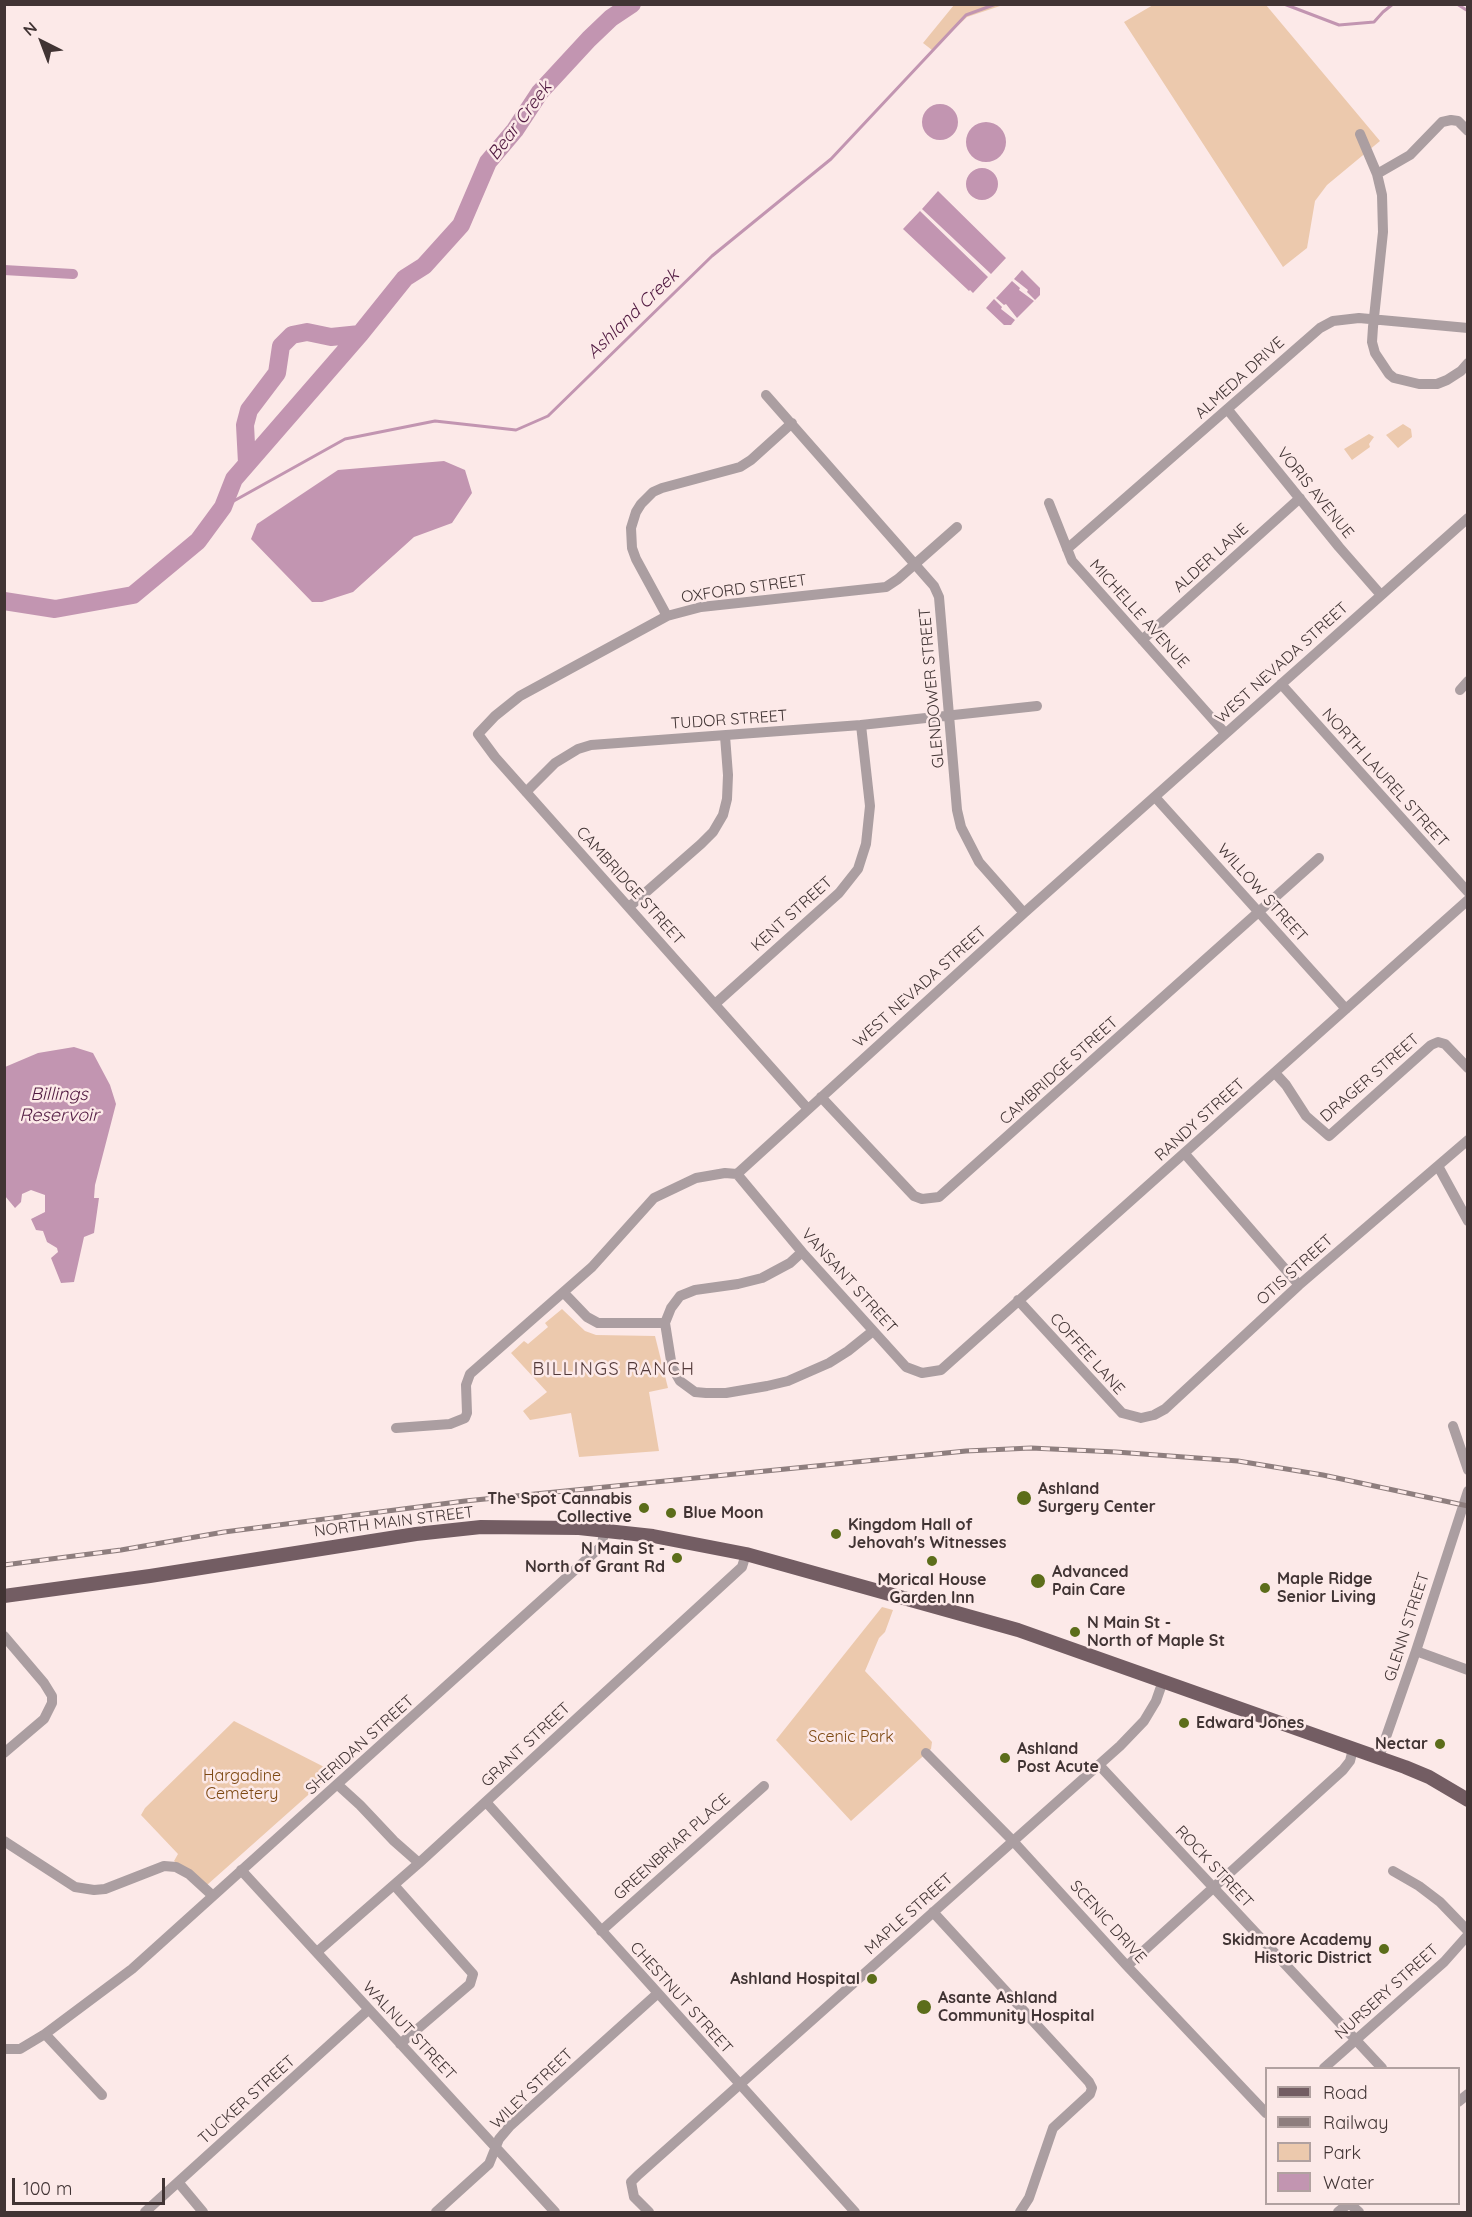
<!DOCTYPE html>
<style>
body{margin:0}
#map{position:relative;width:1472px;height:2217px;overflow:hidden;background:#fce9e8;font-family:Quicksand,sans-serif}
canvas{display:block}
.frame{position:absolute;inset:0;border:6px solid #413434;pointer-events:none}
.legend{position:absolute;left:1265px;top:2067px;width:195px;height:138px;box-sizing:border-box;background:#fce9e8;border:2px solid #b1a1a0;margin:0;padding:8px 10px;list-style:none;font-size:18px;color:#413434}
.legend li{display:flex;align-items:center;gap:12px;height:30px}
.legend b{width:30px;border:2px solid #b1a1a0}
.north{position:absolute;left:12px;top:12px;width:60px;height:60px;-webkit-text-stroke:4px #fce9e8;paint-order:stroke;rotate:318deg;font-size:16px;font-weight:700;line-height:24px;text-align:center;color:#413434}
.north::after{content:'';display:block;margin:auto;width:21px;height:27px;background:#413434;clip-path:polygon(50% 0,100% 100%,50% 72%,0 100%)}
.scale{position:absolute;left:12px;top:2178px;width:153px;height:27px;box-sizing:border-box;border:3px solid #413434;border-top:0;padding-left:8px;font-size:18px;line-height:21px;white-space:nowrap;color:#413434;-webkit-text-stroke:4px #fce9e8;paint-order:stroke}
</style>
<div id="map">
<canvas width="1472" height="2217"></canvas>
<div class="frame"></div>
<ul class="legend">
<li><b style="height:8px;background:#735d63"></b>Road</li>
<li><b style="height:8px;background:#8e7e7e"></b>Railway</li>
<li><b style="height:16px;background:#ecc9ad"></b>Park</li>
<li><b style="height:16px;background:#c295b1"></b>Water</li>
</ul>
<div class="north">N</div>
<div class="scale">100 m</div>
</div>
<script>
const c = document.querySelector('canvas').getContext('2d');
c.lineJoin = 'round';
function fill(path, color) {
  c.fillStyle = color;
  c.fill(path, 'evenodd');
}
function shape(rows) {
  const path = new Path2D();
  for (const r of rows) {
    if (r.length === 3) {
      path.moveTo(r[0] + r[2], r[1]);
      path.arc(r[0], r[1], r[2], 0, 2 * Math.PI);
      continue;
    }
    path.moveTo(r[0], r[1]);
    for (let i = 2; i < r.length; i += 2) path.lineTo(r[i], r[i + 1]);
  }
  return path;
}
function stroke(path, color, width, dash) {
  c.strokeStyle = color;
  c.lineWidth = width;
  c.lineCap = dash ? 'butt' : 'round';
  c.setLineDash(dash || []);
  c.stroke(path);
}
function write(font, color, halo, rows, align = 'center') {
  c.font = font + ' Quicksand,sans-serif';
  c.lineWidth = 5;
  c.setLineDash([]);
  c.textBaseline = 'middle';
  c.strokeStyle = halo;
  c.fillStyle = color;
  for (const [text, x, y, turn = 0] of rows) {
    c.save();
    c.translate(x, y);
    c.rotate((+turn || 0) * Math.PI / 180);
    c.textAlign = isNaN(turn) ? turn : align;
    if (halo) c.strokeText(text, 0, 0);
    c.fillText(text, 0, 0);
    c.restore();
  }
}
const green = shape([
 [954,5,1003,5,967,17,932,50,923,43],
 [1153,5,1266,5,1380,141,1327,185,1315,201,1307,248,1283,267,1124,22],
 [1403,424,1411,429,1412,437,1398,448,1386,435],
 [1369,434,1374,437,1369,444,1370,447,1352,460,1344,449],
 [562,1309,585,1331,596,1335,655,1336,668,1388,649,1392,659,1451,579,1457,571,1413,530,1420,523,1411,547,1392,511,1353,524,1341,528,1344,548,1327,545,1323],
 [882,1607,893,1610,885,1632,879,1638,865,1671,932,1742,931,1749,851,1821,776,1740],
 [234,1721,334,1772,207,1885,174,1861,178,1854,141,1815,145,1808]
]);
const water = shape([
 [940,122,18],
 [986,142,20],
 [982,184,16],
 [938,191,1006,258,991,274,922,209],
 [920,211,988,277,973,293,970,290,969,291,903,229],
 [1022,270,1040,288,1040,295,1035,300,1027,292,1028,290,1014,279],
 [1012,281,1020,288,1019,290,1034,301,1017,318,1006,304,1004,305,996,298],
 [994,299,1002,307,1001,309,1015,320,1011,325,1004,325,986,308],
 [444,461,465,470,472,493,452,523,414,537,353,592,322,602,312,602,251,539,257,524,338,470],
 [74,1047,93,1053,110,1085,116,1104,95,1185,94,1198,99,1198,94,1233,84,1237,74,1282,61,1283,51,1258,58,1252,57,1248,47,1242,43,1231,36,1230,31,1219,45,1212,45,1195,31,1190,22,1194,21,1202,15,1208,5,1196,5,1067,38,1053]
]);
const stream = shape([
 [1284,4,1339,25,1374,22,1383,12,1393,4],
 [1457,4,1468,11],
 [223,507,345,439,435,421,516,430,548,416,712,256,831,159,966,15,996,4]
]);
const canal = shape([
 [4,270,73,274]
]);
const river = shape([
 [247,463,245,425,249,410,277,373,281,346,292,335,307,332,331,337,360,334],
 [4,601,55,609,133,595,198,541,223,507,234,479,360,334,405,278,424,266,461,225,488,162,515,130,540,92,589,39,611,18,632,4]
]);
const minor = shape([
 [1360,134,1377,174,1382,195,1383,232,1373,327,1372,342,1375,353,1389,374,1394,378,1419,384,1437,384,1447,380,1461,371,1468,363],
 [1377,174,1410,155,1442,122,1451,120,1458,121,1468,131],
 [766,395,934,586,939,597,957,810,961,827,979,862,1024,913],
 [1228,410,1339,547,1381,595],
 [1049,503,1072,561,1225,733],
 [1067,549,1320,328,1333,321,1359,318,1468,328],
 [667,616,636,559,632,548,631,528,636,512,641,504,653,492,662,488,740,467,751,460,792,423],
 [1142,640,1300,498],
 [1281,684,1468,892],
 [1460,690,1468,681],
 [526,792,555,763,578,749,591,745,861,725,1037,706],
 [1155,797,1346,1009],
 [629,907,701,844,713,832,723,815,727,799,728,775,725,736],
 [715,1004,839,893,858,869,866,844,870,806,861,725],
 [1275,1073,1286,1085,1306,1116,1329,1136,1431,1045,1438,1042,1445,1044,1468,1068],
 [821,1097,914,1196,922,1199,939,1197,1319,858],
 [808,1109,495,757,478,734,495,716,520,696,667,616,701,607,886,587,898,579,957,527],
 [1185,1154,1299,1285],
 [1438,1166,1468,1221],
 [737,1174,802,1252,906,1367,922,1373,941,1370,1468,900],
 [802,1252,790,1263,762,1278,738,1284,695,1290,680,1296,671,1308,665,1323,672,1367,680,1381,695,1392,706,1393,726,1393,767,1386,788,1381,829,1363,848,1351,873,1331],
 [564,1293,587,1317,598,1323,665,1323],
 [1018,1300,1122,1413,1141,1418,1154,1415,1165,1409,1299,1285,1468,1140],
 [1453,1426,1468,1470],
 [396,1428,450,1424,465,1418,467,1413,466,1385,470,1374,592,1267,654,1198,696,1178,725,1173,737,1174,1024,913,1468,518],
 [4,1636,44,1683,52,1696,52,1703,44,1719,4,1753],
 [1416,1651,1468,1670],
 [926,1753,1013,1841,1127,1966,1266,2113],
 [1379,1757,1416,1651,1468,1491],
 [1099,1765,1382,2068],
 [338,1785,360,1805,394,1841,419,1863],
 [486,1802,855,2212],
 [4,1841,75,1887,94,1890,105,1889,164,1866,176,1867,189,1874,213,1896],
 [241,1870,555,2212],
 [1393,1871,1419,1886,1440,1902,1468,1931],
 [394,1885,473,1974,470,1984,400,2044],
 [933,1912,1089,2082,1092,2088,1090,2094,1053,2128,1029,2198,1020,2212],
 [601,1931,764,1786],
 [317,1952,419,1863,742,1567,746,1554],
 [1127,1966,1343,1770,1350,1761,1353,1749],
 [45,2034,102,2095],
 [4,2049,20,2049,45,2034,132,1969,596,1551,602,1546,604,1530],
 [1324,2068,1444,1962,1468,1935],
 [1458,2102,1468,2094],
 [178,2182,203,2212],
 [1350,2204,1359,2212],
 [145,2212,368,2010],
 [436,2212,489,2164,499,2139,510,2126,657,1994],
 [649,2212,634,2197,631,2182,638,2175,1120,1746,1144,1721,1156,1701,1163,1681],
 [1338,2212,1348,2204]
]);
const major = shape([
 [4,1596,150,1576,416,1534,481,1527,579,1528,653,1536,746,1554,1018,1630,1405,1767,1429,1777,1468,1800]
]);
const rail = shape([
 [4,1565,121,1550,224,1532,465,1501,966,1451,1031,1448,1116,1452,1238,1461,1323,1475,1468,1506]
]);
const markers = [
 [1024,1498,8,"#5c6d1a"],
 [644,1508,6,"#5c6d1a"],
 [671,1513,6,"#5c6d1a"],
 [836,1534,6,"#5c6d1a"],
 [677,1558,6,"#5c6d1a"],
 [932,1561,6,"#5c6d1a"],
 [1038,1581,8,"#5c6d1a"],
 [1265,1588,6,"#5c6d1a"],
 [1075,1632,6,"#5c6d1a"],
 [1184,1723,6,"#5c6d1a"],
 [1440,1744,6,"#5c6d1a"],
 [1005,1758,6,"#5c6d1a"],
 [1384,1949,6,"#5c6d1a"],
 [872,1979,6,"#5c6d1a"],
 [924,2007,8,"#5c6d1a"]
];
const streetNames = [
 ["ALMEDA DRIVE",1240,378,-42],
 ["VORIS AVENUE",1315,493,51],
 ["ALDER LANE",1211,558,-42],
 ["OXFORD STREET",744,589,-8],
 ["MICHELLE AVENUE",1139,614,48],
 ["WEST NEVADA STREET",1282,663,-42],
 ["GLENDOWER STREET",932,688,-95],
 ["TUDOR STREET",729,720,-4],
 ["NORTH LAUREL STREET",1385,778,48],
 ["CAMBRIDGE STREET",630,886,48],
 ["WILLOW STREET",1262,893,48],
 ["KENT STREET",792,914,-42],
 ["WEST NEVADA STREET",920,987,-42],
 ["CAMBRIDGE STREET",1059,1071,-42],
 ["DRAGER STREET",1370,1078,-41],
 ["RANDY STREET",1200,1120,-42],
 ["OTIS STREET",1295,1270,-42],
 ["VANSANT STREET",849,1281,48],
 ["COFFEE LANE",1087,1354,48],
 ["NORTH MAIN STREET",394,1522,-7],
 ["GLENN STREET",1407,1627,-72],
 ["SHERIDAN STREET",360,1745,-42],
 ["GRANT STREET",526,1745,-43],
 ["GREENBRIAR PLACE",672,1847,-42],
 ["ROCK STREET",1214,1867,47],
 ["MAPLE STREET",909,1914,-42],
 ["SCENIC DRIVE",1108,1922,48],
 ["NURSERY STREET",1387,1992,-42],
 ["CHESTNUT STREET",681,1998,48],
 ["WALNUT STREET",409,2031,47],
 ["WILEY STREET",532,2089,-44],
 ["TUCKER STREET",247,2100,-42]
];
const poiNames = [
 ["Ashland",1038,1489],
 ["Surgery Center",1038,1507],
 ["The Spot Cannabis",632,1499,"right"],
 ["Collective",632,1517,"right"],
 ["Blue Moon",683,1513],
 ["Kingdom Hall of",848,1525],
 ["Jehovah's Witnesses",848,1543],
 ["N Main St -",665,1549,"right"],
 ["North of Grant Rd",665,1567,"right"],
 ["Advanced",1052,1572],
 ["Pain Care",1052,1590],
 ["Maple Ridge",1277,1579],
 ["Senior Living",1277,1597],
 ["Morical House",932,1580,"center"],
 ["Garden Inn",932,1598,"center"],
 ["N Main St -",1087,1623],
 ["North of Maple St",1087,1641],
 ["Edward Jones",1196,1723],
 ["Nectar",1428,1744,"right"],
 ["Ashland",1017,1749],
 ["Post Acute",1017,1767],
 ["Skidmore Academy",1372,1940,"right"],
 ["Historic District",1372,1958,"right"],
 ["Ashland Hospital",860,1979,"right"],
 ["Asante Ashland",938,1998],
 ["Community Hospital",938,2016]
];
const parkNames = [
 ["Scenic Park",851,1737],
 ["Hargadine",242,1776],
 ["Cemetery",242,1794]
];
const waterNames = [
 ["Bear Creek",520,121,-53],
 ["Ashland Creek",633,314,-44],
 ["Billings",59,1095],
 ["Reservoir",59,1116]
];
const neighbourhoodNames = [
 ["BILLINGS RANCH",614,1370]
];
fill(green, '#ecc9ad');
fill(water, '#c295b1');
stroke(stream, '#c295b1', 3);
stroke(canal, '#c295b1', 10);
stroke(river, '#c295b1', 18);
stroke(minor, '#ab9ea1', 10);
stroke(major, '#735d63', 14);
stroke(rail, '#8e7e7e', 5);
stroke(rail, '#fce9e8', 3, [9]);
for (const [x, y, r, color] of markers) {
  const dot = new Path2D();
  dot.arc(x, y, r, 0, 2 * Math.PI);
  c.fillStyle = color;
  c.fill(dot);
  stroke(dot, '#fce9e8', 2);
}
write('16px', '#413434', '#fce9e8', streetNames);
write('bold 16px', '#413434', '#fce9e8', poiNames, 'left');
write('16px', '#7d4812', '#fce9e8', parkNames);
write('italic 18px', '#501940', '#fce9e8', waterNames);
c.letterSpacing = '1.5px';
write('18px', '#523939', '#fce9e8', neighbourhoodNames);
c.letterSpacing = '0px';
</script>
